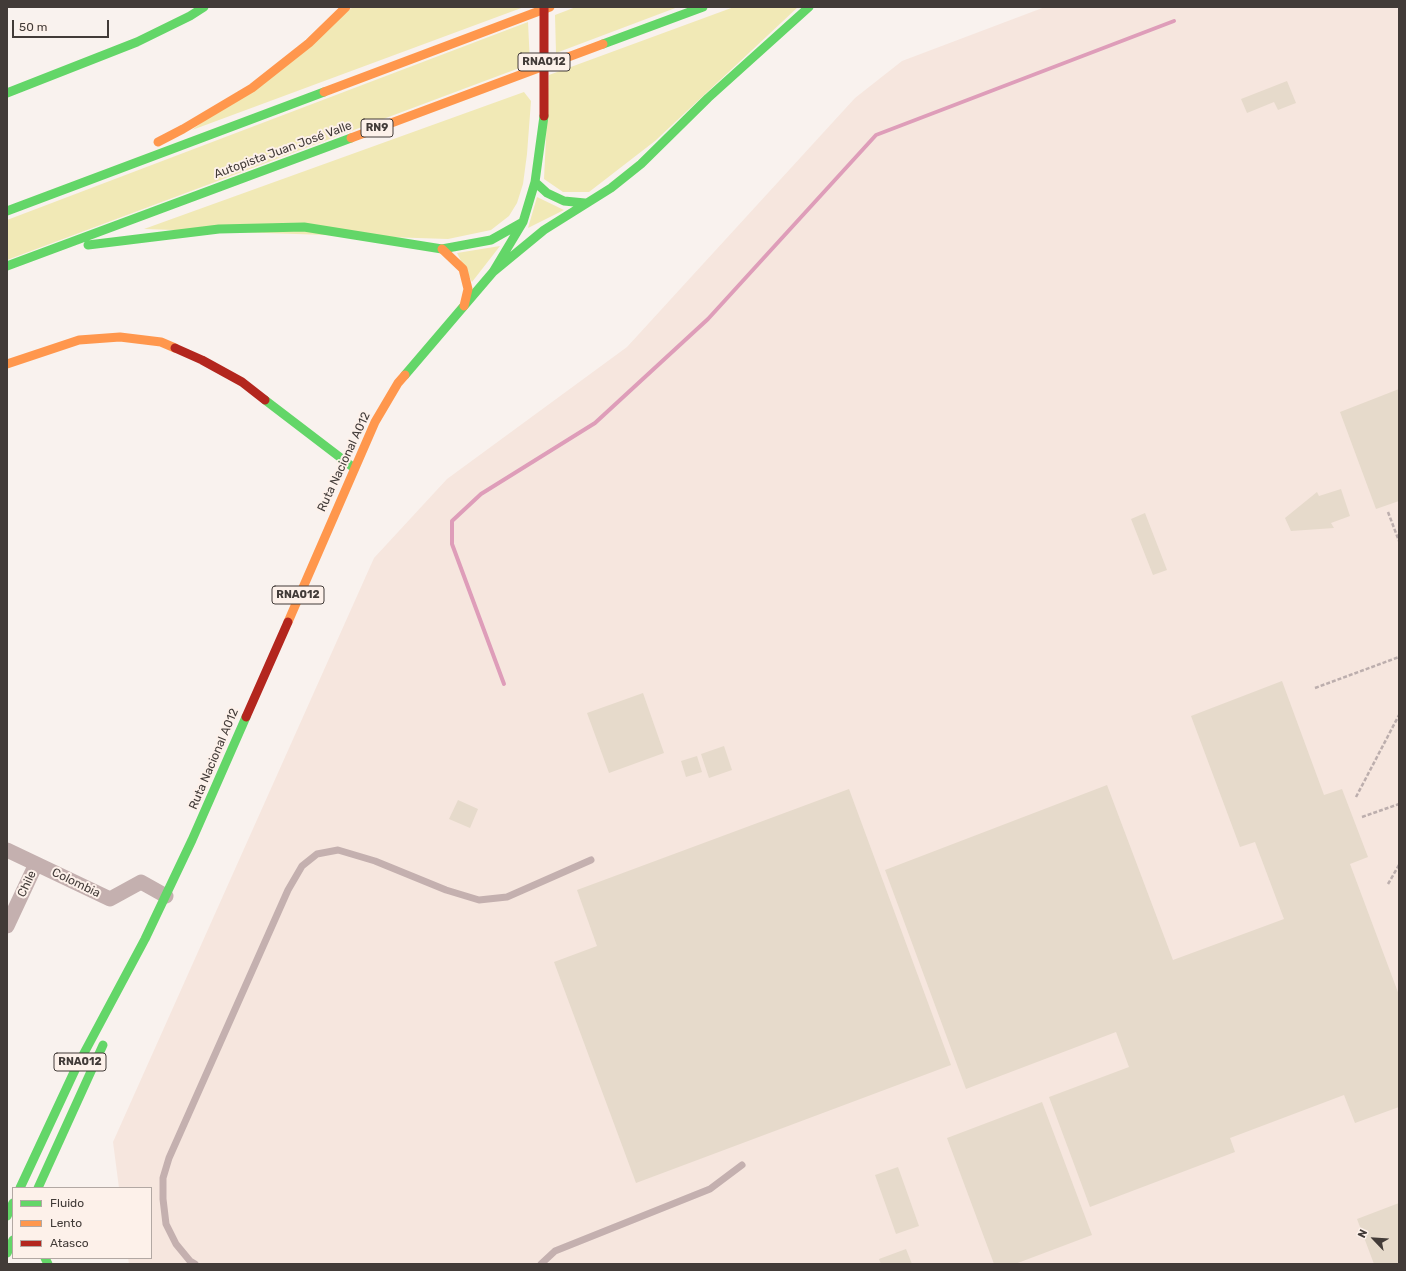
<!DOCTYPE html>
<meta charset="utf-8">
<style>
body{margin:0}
#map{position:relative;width:1406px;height:1271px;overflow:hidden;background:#f9f2ee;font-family:Rubik,sans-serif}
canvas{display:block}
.frame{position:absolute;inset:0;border:8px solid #423b38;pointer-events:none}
.legend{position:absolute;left:12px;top:1187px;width:140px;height:72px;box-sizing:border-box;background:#fdf1ea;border:1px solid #b2a8a3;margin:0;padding:5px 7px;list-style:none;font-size:12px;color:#423b38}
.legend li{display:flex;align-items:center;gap:8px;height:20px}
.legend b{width:20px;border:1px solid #b2a8a3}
.north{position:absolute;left:1354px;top:1219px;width:40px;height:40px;-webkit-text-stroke:3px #fdf1ea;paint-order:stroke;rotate:295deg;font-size:11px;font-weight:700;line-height:16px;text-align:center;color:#423b38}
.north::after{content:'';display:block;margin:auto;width:14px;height:18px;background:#423b38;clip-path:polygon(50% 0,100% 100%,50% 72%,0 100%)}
.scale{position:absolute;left:12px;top:20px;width:97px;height:18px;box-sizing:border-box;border:2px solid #423b38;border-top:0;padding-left:5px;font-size:12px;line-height:14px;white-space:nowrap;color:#423b38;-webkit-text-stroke:3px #fdf1ea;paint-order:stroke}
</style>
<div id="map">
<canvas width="1406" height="1271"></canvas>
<div class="frame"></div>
<ul class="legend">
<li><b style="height:5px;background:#63d668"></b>Fluido</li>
<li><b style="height:5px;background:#ff974d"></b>Lento</li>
<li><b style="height:5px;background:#b3261e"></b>Atasco</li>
</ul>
<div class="north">N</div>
<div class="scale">50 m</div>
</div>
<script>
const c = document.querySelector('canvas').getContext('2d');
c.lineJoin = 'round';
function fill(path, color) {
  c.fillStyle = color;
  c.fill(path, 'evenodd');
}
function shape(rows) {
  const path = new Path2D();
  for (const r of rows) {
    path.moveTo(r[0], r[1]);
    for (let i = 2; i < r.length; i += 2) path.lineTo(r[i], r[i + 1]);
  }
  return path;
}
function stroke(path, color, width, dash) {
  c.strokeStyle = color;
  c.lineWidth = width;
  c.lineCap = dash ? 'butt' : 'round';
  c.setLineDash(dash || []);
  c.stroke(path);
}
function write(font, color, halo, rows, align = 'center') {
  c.font = font + ' Rubik,sans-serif';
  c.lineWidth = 4;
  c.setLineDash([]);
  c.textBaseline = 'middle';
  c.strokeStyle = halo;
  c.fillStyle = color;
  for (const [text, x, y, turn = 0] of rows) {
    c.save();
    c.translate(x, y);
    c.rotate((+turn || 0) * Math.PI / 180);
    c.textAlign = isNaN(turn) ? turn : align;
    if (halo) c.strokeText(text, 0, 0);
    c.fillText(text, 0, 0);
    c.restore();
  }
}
const built = shape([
 [1045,7,1399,7,1399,1264,129,1264,128,1258,151,1258,151,1188,119,1188,113,1142,374,558,447,479,627,347,855,98,902,61]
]);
const green = shape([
 [353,7,524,7,192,130],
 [576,7,678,7,556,53,555,15],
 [734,7,798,7,655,141,589,192,563,192,544,179,549,75],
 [528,22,530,64,7,260,7,220],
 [524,92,531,101,527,154,523,184,517,203,509,216,491,230,448,239,144,229],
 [537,197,564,210,528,228],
 [500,246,472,282,457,253]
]);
const stream = shape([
 [504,684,452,544,452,521,481,494,595,423,708,319,876,135,1174,21]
]);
const building = shape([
 [1287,81,1296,103,1278,110,1274,102,1247,113,1241,99],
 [1399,389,1399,501,1376,509,1340,412],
 [1341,489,1350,516,1331,523,1334,528,1291,531,1285,518,1317,492,1319,496],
 [1145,513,1167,570,1153,575,1131,519],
 [1282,681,1324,795,1342,789,1368,857,1350,864,1399,995,1399,1107,1355,1123,1344,1095,1230,1138,1235,1152,1090,1207,1049,1097,1129,1067,1116,1032,966,1089,885,870,1107,785,1173,960,1284,919,1255,842,1240,847,1191,716],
 [643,693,664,753,609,773,587,713],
 [724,746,732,770,709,778,701,754],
 [697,756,702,772,686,777,681,761],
 [849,789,951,1065,636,1183,554,962,597,946,577,890],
 [458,800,478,809,470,828,449,819],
 [1042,1102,1092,1235,1015,1264,994,1264,947,1138],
 [898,1167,919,1226,896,1234,875,1175],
 [1399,1203,1399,1264,1374,1264,1357,1219],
 [906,1249,912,1264,881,1264,879,1259]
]);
const path = shape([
 [1388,512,1399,541],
 [1315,688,1399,657],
 [1356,797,1399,715],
 [1362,817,1399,804],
 [1388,884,1399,865]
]);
const lane = shape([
 [195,1264,190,1261,176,1244,166,1224,163,1199,163,1178,169,1158,288,890,302,866,317,854,338,850,375,861,446,890,479,900,507,897,591,860],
 [541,1264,555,1251,710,1189,742,1165]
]);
const street = shape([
 [7,850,110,899,141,882,166,896],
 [7,926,36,864]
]);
const fast = shape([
 [603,44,703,7],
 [7,93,137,42,190,16,204,7],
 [535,182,547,193,564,201,585,203],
 [7,211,324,92],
 [88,245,219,229,304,227,442,249,491,240,523,222],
 [7,266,351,138],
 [493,272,544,230,611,188,641,164,708,98,809,7],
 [405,375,493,272,523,222,535,182,544,116],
 [265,400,354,468],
 [20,1188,75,1070,145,939,192,840,246,717],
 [38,1188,103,1045],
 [7,1216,13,1203],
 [7,1253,13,1240],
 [45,1258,48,1264]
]);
const slow = shape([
 [324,92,550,7],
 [351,138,603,44],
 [158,142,183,129,252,88,309,43,346,7],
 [442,249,463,269,468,289,464,306],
 [7,364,79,340,120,337,161,342,175,348],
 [288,622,375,422,398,383,405,375]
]);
const jam = shape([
 [175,348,202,360,242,382,265,400],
 [246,717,288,622]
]);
const jamBridge = shape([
 [544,7,544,116]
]);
const shields = [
 [544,62,52],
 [377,128,32],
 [298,595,52],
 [80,1062,52]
];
const shieldNames = [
 ["RNA012",544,62],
 ["RN9",377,128],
 ["RNA012",298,595],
 ["RNA012",80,1062]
];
const streetNames = [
 ["Autopista Juan José Valle",283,150,-20],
 ["Ruta Nacional A012",344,462,-65],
 ["Ruta Nacional A012",214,759,-67],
 ["Colombia",76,883,26],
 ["Chile",27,884,-65]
];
fill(built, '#f6e6de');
fill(green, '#f1e9b6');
stroke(stream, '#de9db9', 4);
fill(building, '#e6dacb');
stroke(path, '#bcaead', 2.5, [4, 2]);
stroke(lane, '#c4b0af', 7);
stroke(street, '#c4b0af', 15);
stroke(fast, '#63d668', 9);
stroke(slow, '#ff974d', 9);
stroke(jam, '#b3261e', 9);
stroke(jamBridge, '#b3261e', 9);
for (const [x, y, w] of shields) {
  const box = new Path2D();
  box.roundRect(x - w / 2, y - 9, w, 18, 3);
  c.fillStyle = '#fdf1ea';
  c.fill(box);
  stroke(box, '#423b38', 1);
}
write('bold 11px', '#423b38', null, shieldNames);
write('12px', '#423b38', '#fdf1ea', streetNames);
</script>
